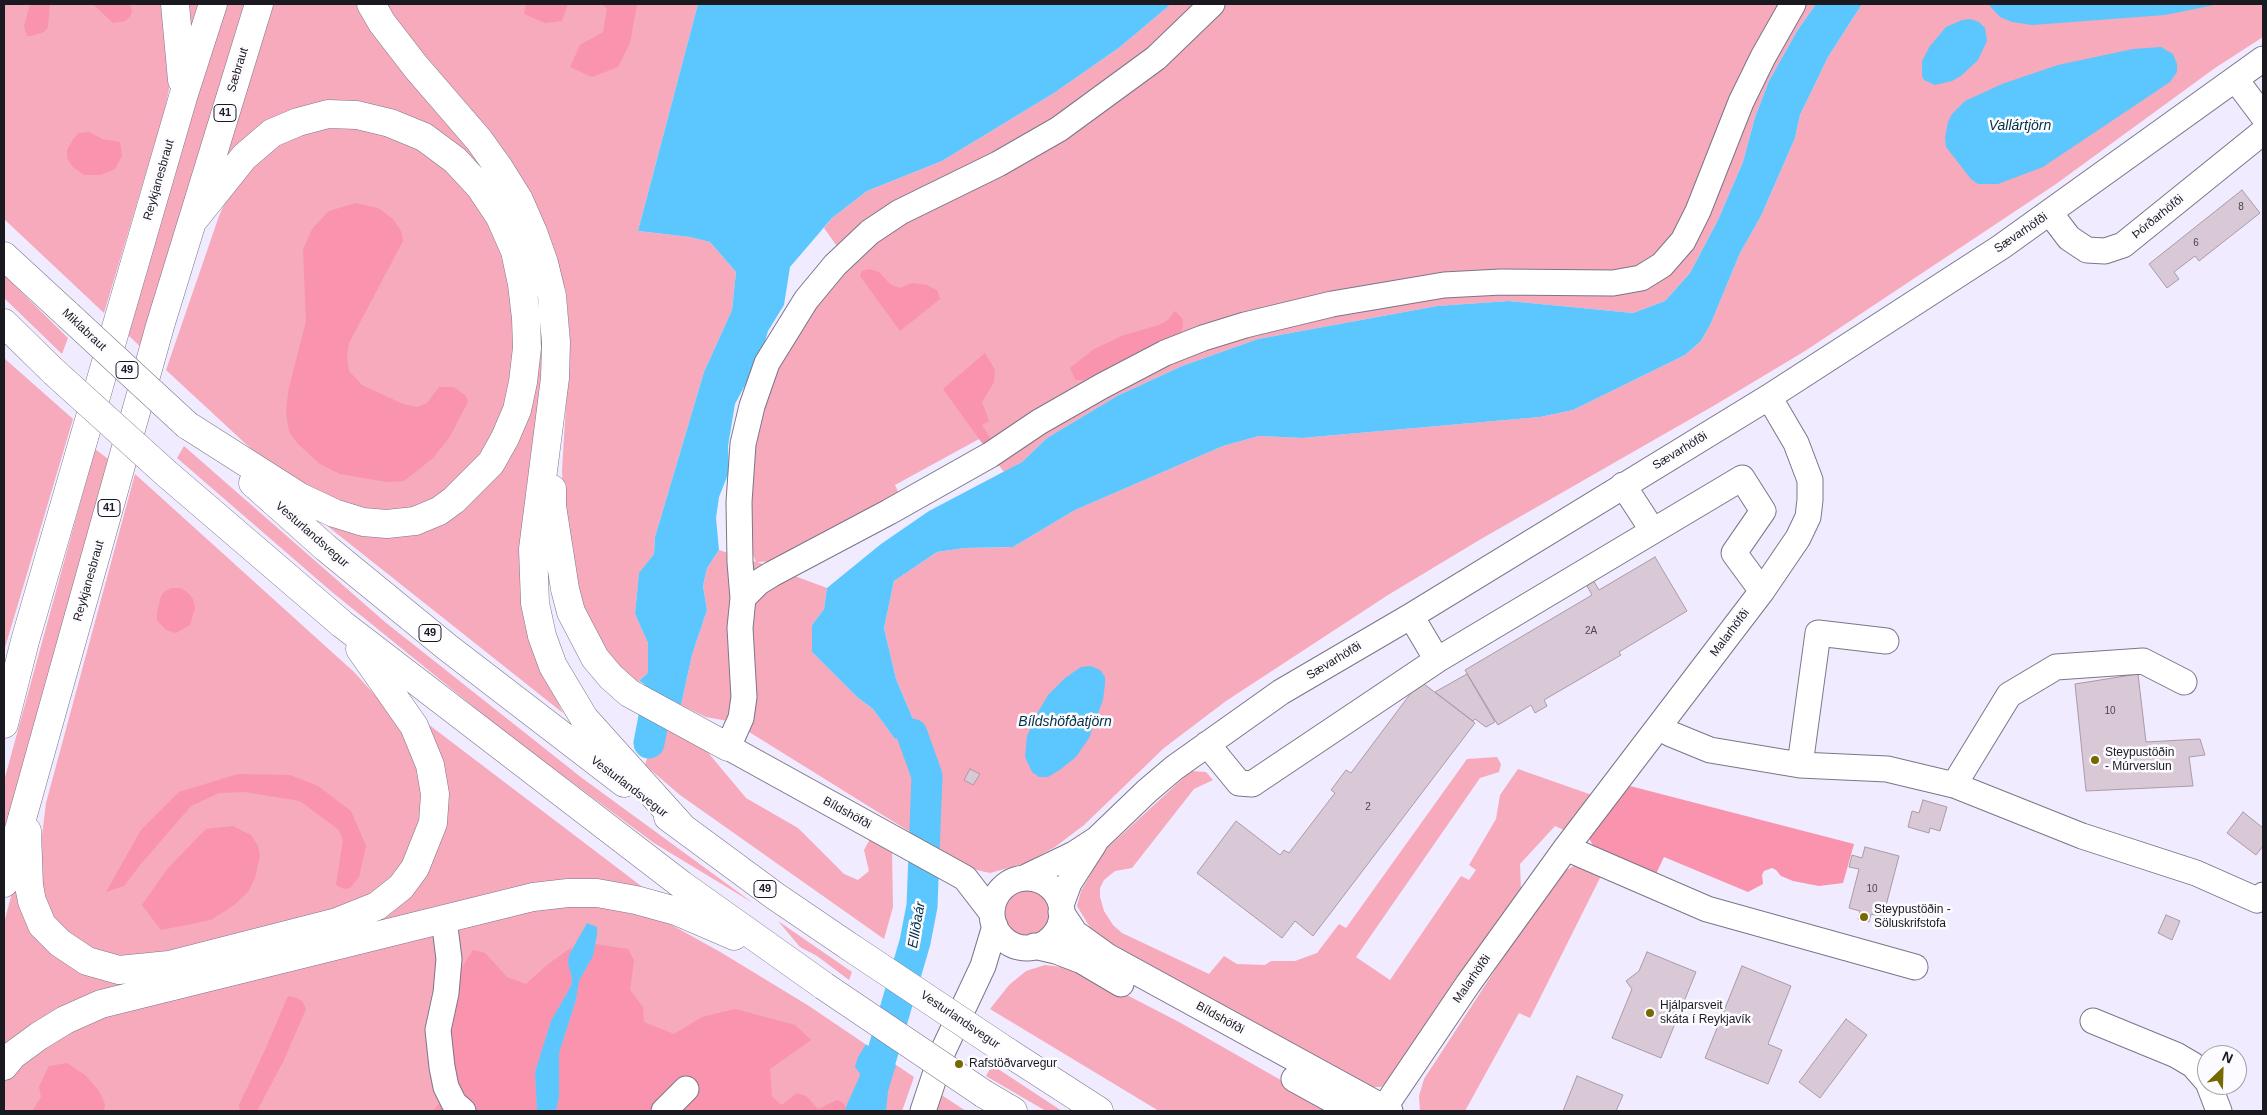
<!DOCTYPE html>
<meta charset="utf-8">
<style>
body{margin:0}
#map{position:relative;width:2267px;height:1115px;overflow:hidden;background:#f0ebfe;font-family:Arial,sans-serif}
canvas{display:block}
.frame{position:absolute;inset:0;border:5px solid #1b1920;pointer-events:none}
.north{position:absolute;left:2197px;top:1045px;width:50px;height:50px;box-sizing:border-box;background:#fcfbff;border:1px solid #a2a1a6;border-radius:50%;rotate:24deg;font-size:14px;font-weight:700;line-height:20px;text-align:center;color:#1b1920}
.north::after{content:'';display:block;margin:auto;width:18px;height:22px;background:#756900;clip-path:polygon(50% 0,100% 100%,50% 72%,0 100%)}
</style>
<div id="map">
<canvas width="2267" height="1115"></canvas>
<div class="frame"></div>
<div class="north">N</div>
</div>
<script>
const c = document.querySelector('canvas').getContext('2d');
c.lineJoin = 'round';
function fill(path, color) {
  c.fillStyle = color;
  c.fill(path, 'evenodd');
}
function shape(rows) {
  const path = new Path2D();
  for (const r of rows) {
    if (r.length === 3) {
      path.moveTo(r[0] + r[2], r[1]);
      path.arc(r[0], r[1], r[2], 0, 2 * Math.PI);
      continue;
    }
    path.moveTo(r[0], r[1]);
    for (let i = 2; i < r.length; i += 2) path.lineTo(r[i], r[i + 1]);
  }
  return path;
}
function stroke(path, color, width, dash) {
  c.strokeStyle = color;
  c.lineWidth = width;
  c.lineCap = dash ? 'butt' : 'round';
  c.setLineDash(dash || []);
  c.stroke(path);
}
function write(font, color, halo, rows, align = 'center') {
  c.font = font + ' Arial,sans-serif';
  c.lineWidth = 5;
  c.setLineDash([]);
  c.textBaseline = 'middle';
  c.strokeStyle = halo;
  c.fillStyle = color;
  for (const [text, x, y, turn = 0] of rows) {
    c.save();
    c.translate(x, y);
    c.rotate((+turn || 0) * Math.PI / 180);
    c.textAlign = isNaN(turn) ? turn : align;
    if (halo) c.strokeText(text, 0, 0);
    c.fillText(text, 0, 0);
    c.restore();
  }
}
const green = shape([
 [4,4,170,4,175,59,165,109,104,313,4,219],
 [184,4,207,4,192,50],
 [226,4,248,4,145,351,127,334,180,147],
 [270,4,361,4,461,130,508,200,542,293,546,356,541,669,563,713,311,513,418,528,522,418,522,257,450,147,332,104,214,176],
 [383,4,698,4,638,231,690,237,710,242,736,272,732,310,704,372,655,537,654,554,639,574,635,614,648,643,648,673,639,681,622,679,584,629,564,532,562,470,570,340,566,291,547,238],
 [1171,4,1816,4,1797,31,1769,81,1755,117,1743,162,1718,220,1690,273,1665,301,1633,313,1509,301,1437,306,1258,339,1182,366,1117,396,1047,438,1022,462,1004,472,979,439,895,485,901,498,777,561,757,562,827,588,824,609,812,625,812,652,857,697,873,709,895,739,915,724,896,679,884,628,894,581,937,552,965,548,1013,547,1075,510,1223,446,1259,436,1302,438,1540,417,1573,410,1685,355,1701,341,1711,323,1740,253,1761,216,1795,138,1800,115,1828,57,1862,4,2263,4,2263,37,2215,68,2056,184,1805,351,1715,405,1481,539,1388,595,1226,701,1164,748,1084,825,1055,847,1026,863,990,873,968,868,733,722,706,717,681,705,692,655,707,610,703,586,707,568,719,550,756,562,750,547,749,510,757,434,775,373,800,319,849,263,824,228,832,218,867,191,942,161,1054,93,1120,47],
 [328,123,367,125,444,159,500,237,519,346,511,406,490,454,453,493,413,512,342,509,261,458,166,370,219,216,231,189,254,161,287,137],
 [4,275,68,338,62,354,4,298],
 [4,358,73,419,4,651],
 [184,446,385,622,582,778,753,903,654,843,511,737,332,592,177,458],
 [95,449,112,462,4,860,4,781],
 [135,474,354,672,394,716,421,770,425,811,407,860,370,901,142,963,105,961,66,939,48,914,38,868,46,803],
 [420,718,657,898,599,887,113,990,4,1054,4,923,21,859,23,898,119,979,361,923,442,827,448,784],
 [658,723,700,743,746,798,798,828,844,874,858,880,869,871,864,850,870,839,892,852,893,907,884,939,680,795,645,765],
 [1497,757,1501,764,1499,772,1480,778,1356,957,1390,980,1461,876,1469,880,1476,870,1469,865,1496,819,1500,795,1518,769,1592,795,1568,832,1555,826,1520,864,1521,891,1396,1074,1381,1087,1364,1087,1113,946,1094,934,1077,906,1081,891,1104,851,1191,771,1206,772,1213,780,1194,789,1132,868,1115,871,1104,880,1100,888,1100,897,1104,911,1113,925,1122,933,1209,974,1224,956,1237,964,1265,965,1271,961,1295,961,1317,953,1339,924,1346,928,1467,759],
 [1574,866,1604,870,1530,1018,1519,1013,1465,1111,1420,1111,1419,1096,1424,1079,1557,875],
 [1027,912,24],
 [546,904,610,905,668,923,722,953,809,1006,914,1077,902,1111,4,1111,4,1080,34,1053,100,1015],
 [778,921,852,972,849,980,817,956,800,947],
 [1045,965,1069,968,1086,974,1179,1022,1335,1111,1159,1111,990,1009,1009,985,1026,971],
 [992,1065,1062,1111,1046,1111,986,1076],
 [940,1094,966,1111,936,1111]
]);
const forest = shape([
 [30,4,50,4,48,27,44,32,31,36,27,36,24,26],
 [93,4,130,4,132,11,130,17,125,21,113,23],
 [526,4,568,4,562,21,545,23,524,14],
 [602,4,637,4,630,43,618,67,592,77,570,67,580,45,603,32,607,9],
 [89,132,102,139,120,142,122,156,115,169,100,175,84,175,73,167,67,158,67,150,74,138,79,133],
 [356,203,378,208,393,219,401,231,403,241,349,343,347,357,349,371,362,385,403,404,417,407,427,403,439,387,454,387,466,396,468,402,449,438,433,458,404,481,387,482,340,474,320,464,297,443,289,431,286,414,288,392,306,321,303,250,312,229,329,211],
 [869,269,879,272,890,284,900,288,912,283,927,285,937,290,940,299,900,331,860,276,862,271],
 [1175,311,1182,318,1183,326,1180,337,1083,380,1076,380,1074,377,1070,368,1094,349,1124,335,1159,325,1168,320],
 [985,353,995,370,994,382,982,402,989,421,982,425,992,441,985,447,943,389],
 [172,588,180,588,187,592,193,599,195,608,190,625,176,633,166,630,157,620,157,612,161,596,165,591],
 [238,774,290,775,318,786,351,811,366,846,359,877,350,888,344,889,336,885,343,840,339,830,300,801,245,792,219,793,191,806,140,865,124,886,106,892,141,830,179,792],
 [1630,786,1854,844,1843,883,1819,886,1793,881,1781,876,1776,870,1772,868,1764,871,1762,875,1763,884,1748,892,1664,857,1655,876,1595,850,1589,838],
 [233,826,251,835,258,846,260,856,255,878,248,892,234,905,211,920,161,930,142,905,168,868,206,829],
 [595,944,628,949,634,960,630,990,643,1007,644,1022,674,1034,702,1017,735,1009,795,1025,811,1040,770,1069,772,1097,782,1105,797,1093,806,1096,818,1109,837,1100,843,1103,849,1111,556,1111,559,1097,559,1053,576,1000,579,981,593,956],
 [572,947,568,963,572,979,571,986,551,1021,535,1072,537,1111,433,1111,443,1099,440,1001,473,950,485,953,507,977,526,984,547,965],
 [288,996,297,998,302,1001,306,1009,283,1062,257,1111,240,1111,239,1105,265,1050],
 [67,1063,85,1075,99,1091,105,1104,104,1111,32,1111,41,1097,39,1087,49,1066]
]);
const water = shape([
 [698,4,1171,4,1120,47,1054,93,942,161,867,191,832,218,790,267,784,305,768,331,761,355,735,404,728,446,729,472,719,497,716,518,719,550,707,568,703,586,707,610,692,655,681,705,639,681,648,673,648,643,635,614,639,573,654,554,655,537,704,372,732,310,736,272,710,242,690,237,638,231],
 [1816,4,1862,4,1828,57,1800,115,1795,138,1761,216,1740,253,1711,323,1701,341,1685,355,1573,410,1540,417,1302,438,1259,436,1223,446,1075,510,1013,547,965,548,937,552,894,581,884,628,896,679,915,724,912,734,895,739,873,709,857,697,812,652,812,625,824,609,827,588,881,544,929,511,1022,462,1047,438,1117,396,1182,366,1258,339,1437,306,1509,301,1633,313,1665,301,1690,273,1718,220,1743,162,1755,117,1769,81,1797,31],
 [1988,4,2219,4,2165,15,2032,25,2012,22,2000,17],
 [1970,19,1979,22,1985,28,1987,41,1978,60,1961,76,1952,81,1935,85,1924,80,1922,76,1922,61,1930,46,1946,27,1962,20],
 [2161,47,2173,54,2177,64,2177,72,2170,82,2043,167,1998,184,1978,184,1971,179,1946,147,1945,138,1948,122,1952,114,1965,101,2002,84,2058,65,2133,49],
 [1091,666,1100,670,1105,677,1105,684,1103,700,1089,738,1076,757,1061,769,1048,777,1039,777,1032,772,1025,757,1027,736,1037,714,1048,695,1065,678,1081,667],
 [587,923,597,927,597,935,593,956,579,981,576,1000,559,1053,559,1097,556,1111,537,1111,535,1072,551,1021,571,986,572,979,568,963,569,955],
 [866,1044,896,1065,888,1091,886,1111,848,1111,860,1098,861,1075,855,1067,858,1057]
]);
const pier = shape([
 [868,1042,897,1063,898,1066,864,1043]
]);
const river = shape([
 [649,743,661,681],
 [861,1111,874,1082,915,942,922,906,927,776,912,734]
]);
const building = shape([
 [2242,190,2260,213,2199,261,2195,256,2174,272,2179,279,2167,288,2149,264,2242,190],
 [1655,557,1687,611,1619,652,1621,655,1544,700,1547,706,1535,713,1531,705,1498,725,1465,670,1592,595,1586,584,1593,580,1599,590,1655,557],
 [1467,674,1495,722,1486,727,1475,719,1473,721,1435,692,1467,674],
 [2138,674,2146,742,2200,739,2205,755,2189,757,2193,786,2086,791,2075,684,2138,674],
 [1420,681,1475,723,1313,936,1295,921,1282,938,1197,873,1236,821,1280,855,1284,850,1289,853,1335,793,1331,790,1346,770,1351,773,1420,681],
 [970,769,980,774,973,785,964,780,970,769],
 [1923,800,1947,807,1940,831,1930,828,1929,833,1908,827,1912,811,1919,813,1923,800],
 [2243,812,2263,828,2263,846,2256,855,2227,833,2243,812],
 [1865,847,1899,856,1883,917,1871,914,1869,922,1858,919,1860,911,1849,908,1859,869,1849,867,1852,855,1862,858,1865,847],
 [2166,915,2180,921,2172,940,2158,933,2166,915],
 [1647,952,1696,972,1661,1058,1612,1038,1632,989,1626,981,1639,971,1647,952],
 [1742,966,1791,986,1768,1044,1782,1050,1768,1084,1705,1058,1742,966],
 [1846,1019,1867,1035,1820,1098,1799,1082,1846,1019],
 [1577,1076,1623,1095,1616,1111,1563,1111,1577,1076]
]);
const minor = shape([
 [2236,80,2263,116],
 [2050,213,2069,238,2087,250,2105,251,2123,245,2263,132],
 [1653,531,1742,478,1763,511,1734,553,1762,591],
 [743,598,740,562,739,502,743,444,752,406,767,363,806,300,835,265,870,232,900,212,998,164,1059,129,1156,58,1212,4],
 [1437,660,1653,531,1623,485],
 [1659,727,1671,734,1710,750,1800,765,1887,769,1954,785,2082,836,2196,873,2257,900,2263,895],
 [1207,744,1239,783,1252,784,1437,660,1411,616],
 [1800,765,1818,633,1886,641],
 [1954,785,2009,695,2056,667,2143,661,2184,682],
 [1566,848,1707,909,1915,967],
 [1024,878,1074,854,1097,839,1147,791,1174,768,1281,692,1411,616,1769,397,2001,247,2263,59],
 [1027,913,35],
 [1061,905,1069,883,1094,844],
 [1061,912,1075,933,1107,956,1390,1111],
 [992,913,965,878,728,747,741,718,744,697,740,628,743,598,759,582,772,574,889,512,990,455,1039,422,1102,386,1165,353,1203,338,1245,325,1332,304,1444,285,1501,282,1613,283,1641,278,1662,265,1683,241,1698,211,1741,102,1763,57,1793,4],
 [444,919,449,959,446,993,438,1030,442,1067,446,1087,454,1103,463,1111],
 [1034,946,1056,951,1082,961,1121,984],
 [2093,1021,2176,1055,2193,1065,2207,1081],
 [1294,1079,1352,1111],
 [2209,1085,2219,1111],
 [664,1111,686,1089],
 [923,1111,943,1051,983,966,995,926],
 [1382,1111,1468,984,1566,848,1762,591,1798,538,1808,517,1810,500,1810,480,1796,443,1769,397]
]);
const highway = shape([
 [175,4,182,80],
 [371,4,382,23,416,67,479,140,499,168,519,200,533,232,544,263,552,296,556,342,555,378,533,549,535,603,542,636,553,666,584,718,683,828],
 [4,256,68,315],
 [4,323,54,372],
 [187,425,300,497,334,513,363,522,387,524,415,521,439,511,454,500,491,463,505,438,517,410,523,382,527,348,526,318,522,284,515,251,500,217,480,187,455,160,424,137,390,123,357,115,328,114,298,122,272,133,244,157,192,222],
 [167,474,342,624,682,885,824,986],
 [253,483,326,548,447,647,624,783],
 [552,489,552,506,565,589,571,612,595,658,611,677,629,693,728,747],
 [4,724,25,641,183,97,213,4],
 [668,817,775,896,850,947],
 [27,831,29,886,32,901,42,925,60,943,87,961,119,970,169,965,337,922,377,906,401,887,415,868,433,823,435,794,430,765,414,726,360,649],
 [4,883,160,326,259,4],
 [1006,1051,1099,1111],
 [4,1066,13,1055,39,1036,65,1020,101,1004,533,897,568,893,597,893,636,900,676,911,734,936],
 [984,1094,1013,1111]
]);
const highwayBridge = shape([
 [68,315,187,425],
 [54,372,167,474],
 [850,947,1006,1051],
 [824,986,984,1094]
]);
const markers = [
 [2095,760,5,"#756900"],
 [1864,917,5,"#756900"],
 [1650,1013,5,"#756900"],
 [959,1064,5,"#756900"]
];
const numberNames = [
 ["8",2241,207],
 ["6",2196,243],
 ["2A",1591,631],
 ["10",2110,711],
 ["2",1368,807],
 ["10",1872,889]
];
const shields = [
 [225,113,22],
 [127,370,22],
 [109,508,22],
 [430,633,22],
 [765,889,22]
];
const shieldNames = [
 ["41",225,113],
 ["49",127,370],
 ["41",109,508],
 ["49",430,633],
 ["49",765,889]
];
const streetNames = [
 ["Sæbraut",238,70,-73],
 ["Reykjanesbraut",159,180,-74],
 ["Þórðarhöfði",2158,217,-39],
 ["Sævarhöfði",2021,233,-34],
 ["Miklabraut",84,330,43],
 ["Sævarhöfði",1680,451,-31],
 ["Vesturlandsvegur",312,535,41],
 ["Reykjanesbraut",89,581,-74],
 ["Malarhöfði",1730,633,-53],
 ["Sævarhöfði",1334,661,-31],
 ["Vesturlandsvegur",629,787,37],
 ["Bíldshöfði",847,813,29],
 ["Malarhöfði",1472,979,-55],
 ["Bíldshöfði",1220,1018,29],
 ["Vesturlandsvegur",960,1020,34]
];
const poiNames = [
 ["Steypustöðin",2105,753],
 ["- Múrverslun",2105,767],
 ["Steypustöðin -",1874,910],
 ["Söluskrifstofa",1874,924],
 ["Hjálparsveit",1660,1006],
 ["skáta í Reykjavík",1660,1020],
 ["Rafstöðvarvegur",969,1064]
];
const waterNames = [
 ["Vallártjörn",2020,126],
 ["Bíldshöfðatjörn",1065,722],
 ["Elliðaár",917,925,-80]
];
fill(green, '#f6aabc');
fill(forest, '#fa93ad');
fill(water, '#5bc7fe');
fill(pier, '#f0ebfe');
stroke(river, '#5bc7fe', 31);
fill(building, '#d9c9d7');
stroke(building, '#aa9aa8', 1);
stroke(minor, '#7b7687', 27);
stroke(highway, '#7b7687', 29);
stroke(minor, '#fff', 25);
stroke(highway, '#fff', 28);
stroke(highwayBridge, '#7b7687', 29, []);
stroke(highwayBridge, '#fff', 28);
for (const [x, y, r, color] of markers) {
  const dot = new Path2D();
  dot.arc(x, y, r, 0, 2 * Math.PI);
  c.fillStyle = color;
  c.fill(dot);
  stroke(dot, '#fcfbff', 2);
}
write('10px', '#4a454e', null, numberNames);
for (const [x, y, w] of shields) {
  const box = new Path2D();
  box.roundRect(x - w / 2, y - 8.5, w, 17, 4);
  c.fillStyle = '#fcfbff';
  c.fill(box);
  stroke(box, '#1b1920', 1);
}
write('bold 11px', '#1b1920', null, shieldNames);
write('12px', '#1b1920', '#fcfbff', streetNames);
write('12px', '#1b1920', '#fcfbff', poiNames, 'left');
write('italic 14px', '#003045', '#fcfbff', waterNames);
</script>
